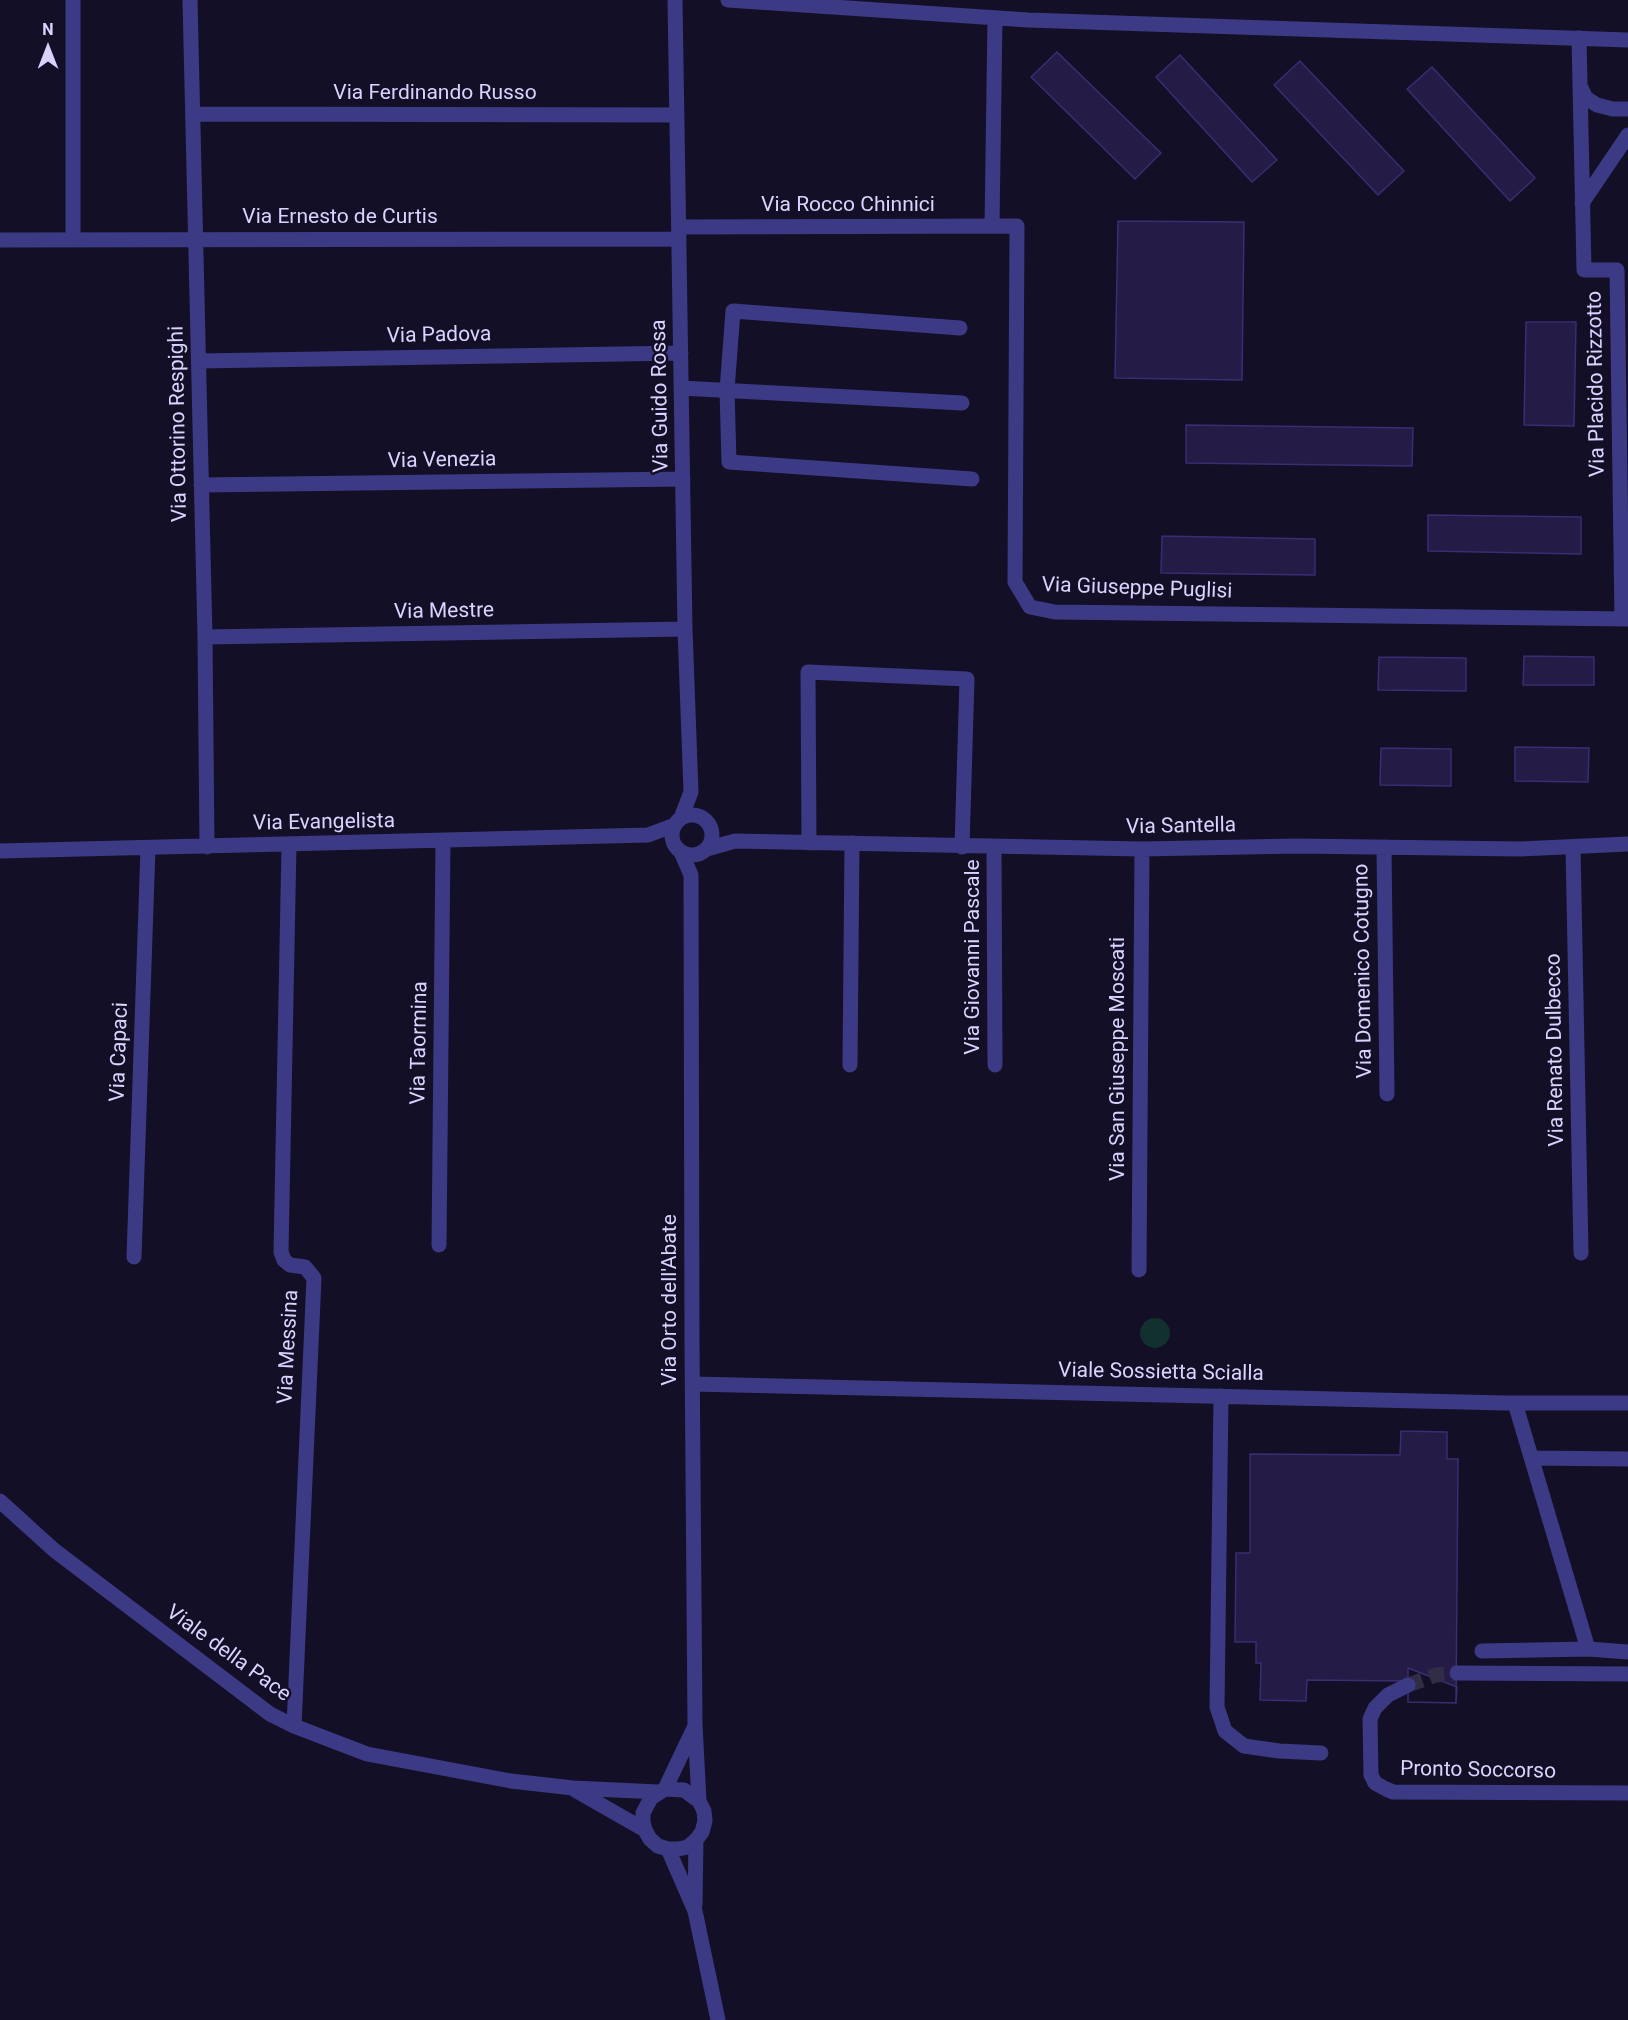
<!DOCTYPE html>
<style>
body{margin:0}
#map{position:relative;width:1628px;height:2020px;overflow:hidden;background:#130f26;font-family:Roboto,sans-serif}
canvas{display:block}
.north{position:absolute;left:18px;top:18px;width:60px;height:60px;-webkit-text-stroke:4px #130f26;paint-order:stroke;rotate:0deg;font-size:16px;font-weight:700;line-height:24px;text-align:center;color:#d9d4ff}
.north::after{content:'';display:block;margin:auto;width:21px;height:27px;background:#d9d4ff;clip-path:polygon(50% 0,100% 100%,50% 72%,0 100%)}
</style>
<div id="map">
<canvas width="1628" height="2020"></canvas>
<div class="north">N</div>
</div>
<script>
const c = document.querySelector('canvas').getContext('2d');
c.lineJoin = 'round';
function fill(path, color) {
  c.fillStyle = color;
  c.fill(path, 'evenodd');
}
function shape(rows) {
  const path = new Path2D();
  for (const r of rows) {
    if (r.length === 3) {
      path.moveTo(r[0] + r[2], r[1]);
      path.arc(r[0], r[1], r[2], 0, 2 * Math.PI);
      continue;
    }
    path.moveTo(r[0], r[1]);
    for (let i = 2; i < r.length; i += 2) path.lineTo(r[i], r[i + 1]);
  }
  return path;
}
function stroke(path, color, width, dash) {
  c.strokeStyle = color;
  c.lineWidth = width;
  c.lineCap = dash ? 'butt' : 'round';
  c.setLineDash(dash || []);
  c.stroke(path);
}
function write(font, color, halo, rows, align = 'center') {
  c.font = font + ' Roboto,sans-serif';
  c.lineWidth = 5;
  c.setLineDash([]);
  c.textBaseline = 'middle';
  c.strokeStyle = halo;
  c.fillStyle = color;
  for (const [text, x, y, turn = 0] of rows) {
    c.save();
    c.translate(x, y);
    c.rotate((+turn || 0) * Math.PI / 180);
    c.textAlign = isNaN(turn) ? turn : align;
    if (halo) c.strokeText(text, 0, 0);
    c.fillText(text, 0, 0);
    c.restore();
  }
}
const green = shape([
 [1155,1333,15]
]);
const building = shape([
 [1057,52,1161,153,1135,179,1031,77,1057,52],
 [1180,55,1277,160,1252,182,1156,77,1180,55],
 [1300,61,1404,171,1378,195,1274,85,1300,61],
 [1432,67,1535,178,1510,201,1407,89,1432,67],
 [1118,221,1244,222,1242,380,1115,378,1118,221],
 [1526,322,1576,322,1574,426,1524,425,1526,322],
 [1186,425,1413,428,1412,466,1186,463,1186,425],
 [1428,515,1581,517,1581,554,1428,551,1428,515],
 [1162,536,1315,539,1315,575,1161,573,1162,536],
 [1524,656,1594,657,1594,685,1523,685,1524,656],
 [1379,657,1466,658,1466,691,1378,690,1379,657],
 [1515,747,1589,748,1588,782,1515,781,1515,747],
 [1381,748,1451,749,1451,786,1380,785,1381,748],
 [1401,1431,1447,1432,1447,1459,1458,1459,1456,1703,1408,1702,1408,1681,1307,1680,1306,1701,1260,1700,1261,1663,1256,1663,1256,1642,1235,1642,1236,1553,1250,1553,1250,1454,1400,1455,1401,1431],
 [1408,1668,1457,1687,1456,1703,1408,1702,1408,1668]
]);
const minorTunnel = shape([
 [1408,1685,1436,1675,1457,1673]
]);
const minor = shape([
 [190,0,205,637,207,847],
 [675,0,685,629,691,792,681,818],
 [728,0,1028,20,1628,40],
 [1579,38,1584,270,1617,270,1622,619],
 [1580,86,1586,98,1597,105,1613,109,1628,109],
 [193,114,677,115],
 [1582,203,1628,135],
 [992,226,995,18],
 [679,227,1017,226,1015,582,1030,607,1055,612,1628,619],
 [0,240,679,239],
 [73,240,73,0],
 [960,328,733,311,727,390,729,462,972,479],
 [199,361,681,353],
 [681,388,962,403],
 [201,485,683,479],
 [205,637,685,629],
 [692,835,20],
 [809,843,808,672,967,679,962,847],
 [289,845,281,1252,284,1260,290,1265,305,1267,314,1278,294,1726],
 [1384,847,1387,1094],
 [1573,847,1581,1253],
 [994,848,995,1065],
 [707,849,735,841,1142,849,1297,846,1520,849,1628,844],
 [0,851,648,835,675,825],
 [681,852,691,875,692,1344,695,1725,699,1801],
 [850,1065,852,843],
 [439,1245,443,842],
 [134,1257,148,848],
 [1139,1270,1142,849],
 [693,1384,1505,1403,1628,1403],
 [1221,1396,1217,1707,1225,1731,1244,1746,1279,1751,1321,1753],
 [1515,1403,1588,1649],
 [1533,1458,1628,1459],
 [0,1501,54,1550,270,1714,294,1726,367,1754,511,1781,573,1788,658,1792],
 [1482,1651,1588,1649,1628,1652],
 [1457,1673,1628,1674],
 [1408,1685,1388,1695,1375,1708,1370,1719,1371,1775,1375,1783,1386,1789,1393,1792,1628,1793],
 [665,1789,694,1728],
 [575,1790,645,1830],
 [668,1849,678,1849,688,1847,696,1840,702,1832,705,1821,704,1811,699,1801,684,1790,665,1789,651,1798,643,1813,643,1822,645,1830,650,1839,658,1846,668,1849,695,1911,718,2020],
 [695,1905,696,1840]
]);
const streetNames = [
 ["Via Ferdinando Russo",435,94],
 ["Via Rocco Chinnici",848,206],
 ["Via Ernesto de Curtis",340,218],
 ["Via Padova",439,336,-1],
 ["Via Placido Rizzotto",1597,384,-91],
 ["Via Guido Rossa",661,396,-91],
 ["Via Ottorino Respighi",179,424,-91],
 ["Via Venezia",442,461,-1],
 ["Via Giuseppe Puglisi",1137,589,2],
 ["Via Mestre",444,612,-1],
 ["Via Evangelista",324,823,-1],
 ["Via Santella",1181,827,-1],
 ["Via Giovanni Pascale",974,957,-90],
 ["Via Domenico Cotugno",1364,971,-91],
 ["Via Taormina",420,1043,-89],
 ["Via Renato Dulbecco",1556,1050,-91],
 ["Via Capaci",120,1052,-88],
 ["Via San Giuseppe Moscati",1119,1059,-90],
 ["Via Orto dell'Abate",671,1300,-90],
 ["Via Messina",289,1347,-87],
 ["Viale Sossietta Scialla",1161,1373,1],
 ["Viale della Pace",228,1654,36],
 ["Pronto Soccorso",1478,1771,1]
];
fill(green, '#12302f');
fill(building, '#241b47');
stroke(building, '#3b2d73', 1.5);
stroke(minorTunnel, '#312d47', 15, [15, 8]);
stroke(minor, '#3d3a85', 15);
write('21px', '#d9d4ff', '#130f26', streetNames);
</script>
